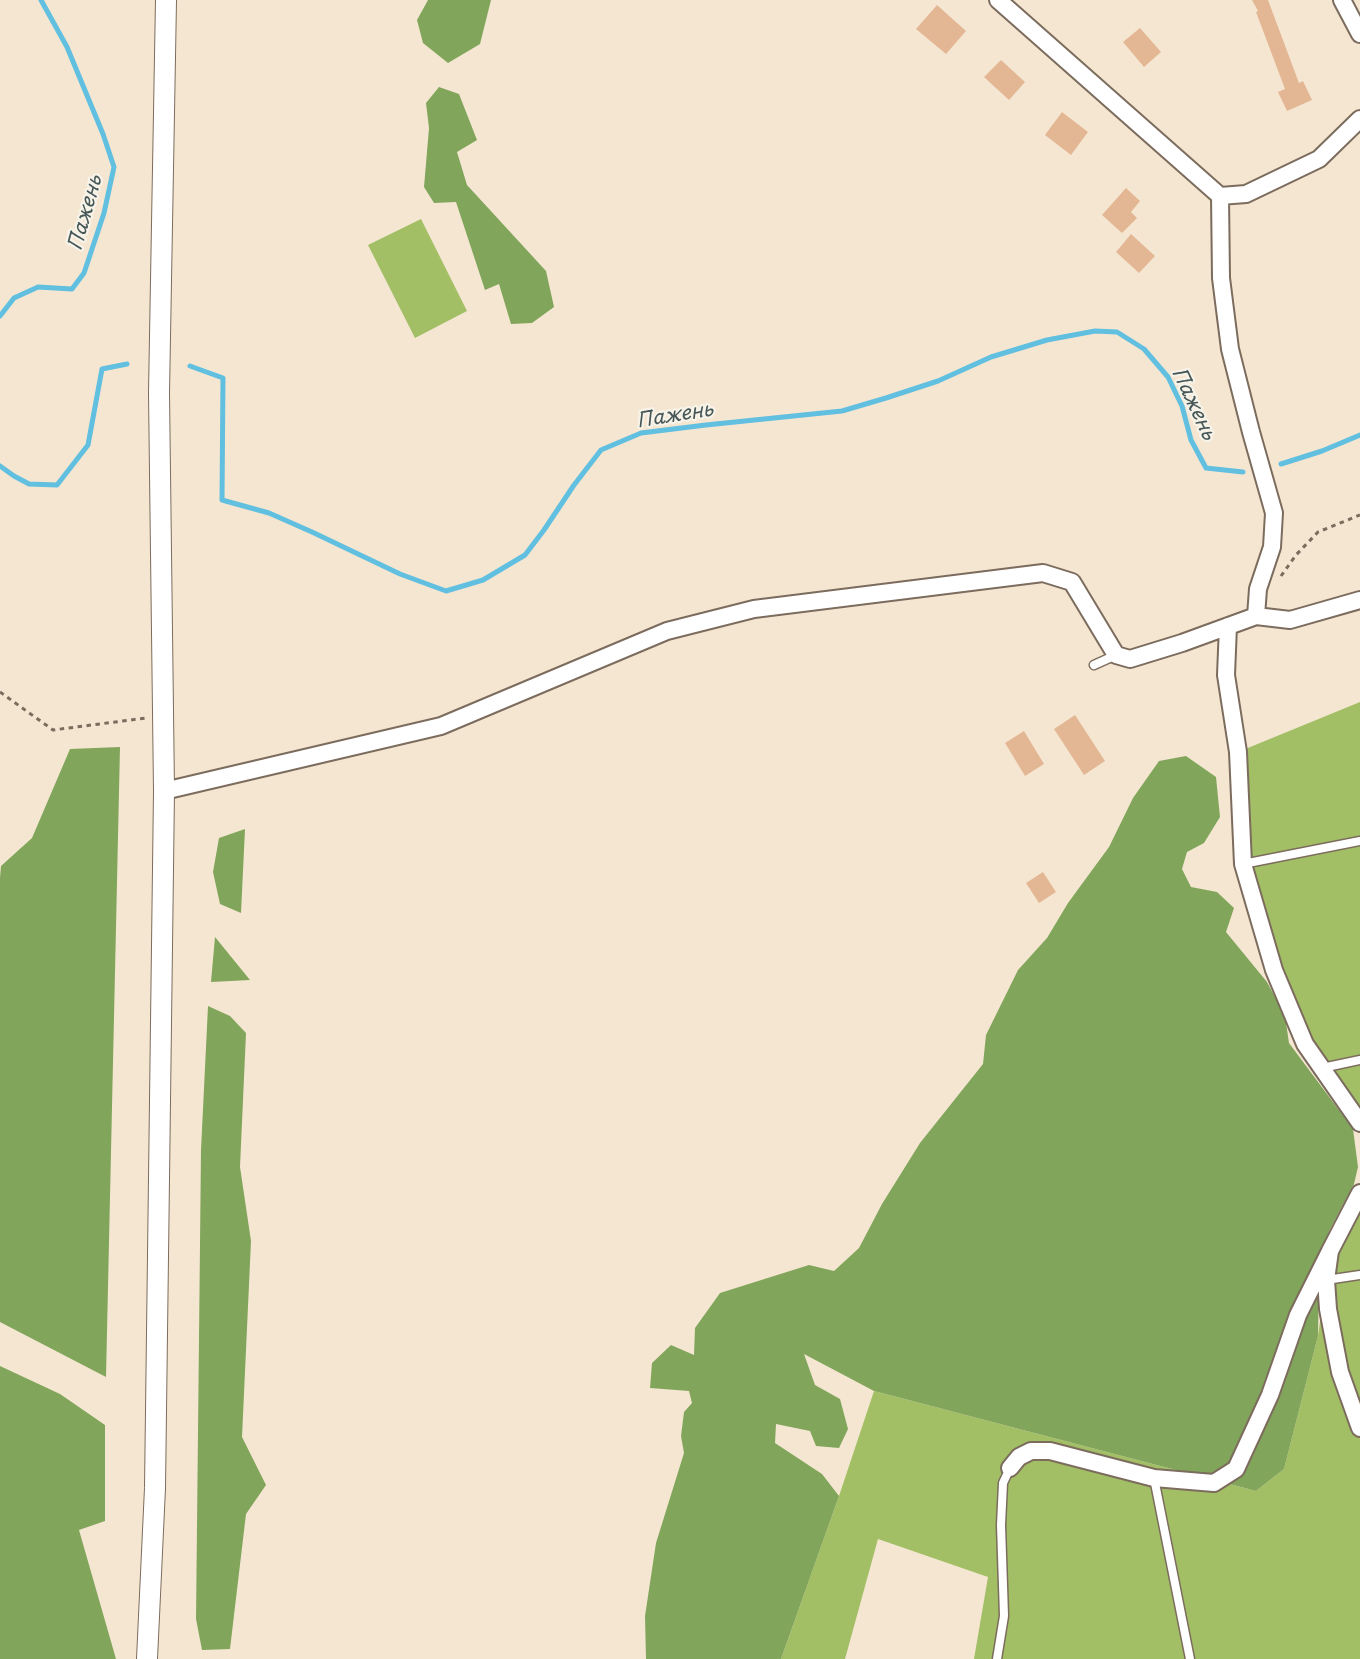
<!DOCTYPE html>
<meta charset="utf-8">
<style>
body{margin:0}
canvas{display:block;background:#f5e6d2}
</style>
<canvas width="1360" height="1659"></canvas>
<script>
const c = document.querySelector('canvas').getContext('2d');
c.lineJoin = 'round';
function fill(path, color) {
  c.fillStyle = color;
  c.fill(path, 'evenodd');
}
function shape(rows) {
  const path = new Path2D();
  for (const r of rows) {
    path.moveTo(r[0], r[1]);
    for (let i = 2; i < r.length; i += 2) path.lineTo(r[i], r[i + 1]);
  }
  return path;
}
function stroke(path, color, width, dash) {
  c.strokeStyle = color;
  c.lineWidth = width;
  c.lineCap = dash ? 'butt' : 'round';
  c.setLineDash(dash || []);
  c.stroke(path);
}
function write(font, color, halo, rows, align = 'center') {
  c.font = font + ' "Playpen Sans",sans-serif';
  c.lineWidth = 4.5;
  c.setLineDash([]);
  c.textBaseline = 'middle';
  c.strokeStyle = halo;
  c.fillStyle = color;
  for (const [text, x, y, turn = 0] of rows) {
    c.save();
    c.translate(x, y);
    c.rotate((+turn || 0) * Math.PI / 180);
    c.textAlign = isNaN(turn) ? turn : align;
    if (halo) c.strokeText(text, 0, 0);
    c.fillText(text, 0, 0);
    c.restore();
  }
}
const green = shape([
 [421,219,467,311,415,338,368,245],
 [1360,702,1360,1123,1305,1044,1243,864,1238,752],
 [1360,1193,1360,1659,974,1659,988,1577,878,1539,845,1659,781,1659,839,1496,874,1391,1256,1491,1284,1469,1318,1336,1330,1251]
]);
const forest = shape([
 [428,0,491,0,480,44,448,63,423,43,417,20],
 [439,87,459,94,477,140,457,152,467,185,546,271,554,307,532,323,511,324,499,284,485,290,456,202,434,203,424,187,429,128,426,103],
 [120,747,106,1377,0,1322,0,878,1,866,32,838,70,749],
 [1186,756,1216,777,1220,817,1204,843,1187,852,1182,869,1191,887,1217,892,1234,908,1226,932,1267,982,1285,1016,1289,1043,1353,1129,1358,1167,1354,1184,1329,1231,1319,1278,1318,1336,1284,1469,1256,1491,874,1391,804,1354,815,1385,840,1399,848,1429,839,1448,816,1446,810,1431,776,1424,775,1443,822,1474,839,1496,781,1659,646,1659,645,1616,656,1543,684,1453,681,1436,684,1412,692,1403,689,1391,650,1388,652,1363,671,1345,694,1355,695,1328,720,1293,809,1265,834,1271,859,1248,882,1204,920,1143,983,1064,986,1035,1018,970,1047,938,1068,903,1109,847,1133,798,1159,761],
 [245,829,241,913,220,904,213,872,219,838],
 [215,937,250,980,211,982],
 [208,1006,230,1016,246,1033,240,1167,251,1241,242,1437,266,1485,246,1514,230,1649,202,1650,196,1619,201,1150],
 [0,1366,60,1394,105,1425,105,1521,79,1530,116,1659,0,1659]
]);
const stream = shape([
 [0,316,14,298,38,287,72,289,84,273,104,213,114,167,103,134,67,47,41,0],
 [190,366,223,378,222,500,269,513,312,532,400,574,446,591,483,580,525,555,544,530,574,485,601,450,641,433,706,425,842,411,886,398,938,381,991,357,1047,340,1095,331,1117,332,1144,349,1168,377,1182,406,1191,440,1206,468,1243,472],
 [1281,464,1322,451,1360,435],
 [0,466,14,476,29,484,57,485,88,445,102,369,127,364]
]);
const building = shape([
 [1252,0,1268,0,1299,83,1303,81,1312,100,1287,111,1278,92,1285,89,1256,12,1258,11],
 [937,5,966,31,946,54,916,29],
 [1140,28,1161,52,1144,67,1123,42],
 [1001,60,1025,82,1009,100,984,77],
 [1062,112,1088,132,1071,155,1045,135],
 [1126,188,1140,201,1131,212,1137,218,1122,233,1102,215],
 [1131,234,1155,256,1139,273,1116,252],
 [1075,715,1105,761,1084,775,1054,729],
 [1024,731,1044,764,1025,776,1005,743],
 [1043,872,1056,892,1039,903,1026,883]
]);
const path = shape([
 [1281,576,1296,555,1318,532,1360,515],
 [0,692,53,730,146,718]
]);
const service = shape([
 [1094,665,1116,655],
 [1243,864,1360,841],
 [1322,1068,1360,1060],
 [1326,1280,1360,1275],
 [1154,1478,1190,1659],
 [997,1659,1004,1616,1001,1525,1003,1483,1010,1468]
]);
const minor = shape([
 [998,0,1220,196,1246,194,1319,159,1360,119],
 [1342,0,1360,34],
 [1220,196,1221,278,1230,349,1251,432,1274,513,1272,547,1258,589,1256,616,1290,620,1360,600],
 [1228,626,1226,675,1238,752,1243,864,1274,970,1305,1044,1360,1123],
 [164,791,441,726,667,631,754,609,1043,573,1072,582,1116,655,1130,659,1182,643,1256,616],
 [1360,1193,1330,1251,1326,1280,1328,1309,1340,1372,1360,1428],
 [1010,1468,1019,1457,1031,1451,1050,1451,1154,1478,1214,1483,1236,1469,1270,1395,1298,1315,1330,1251]
]);
const tertiary = shape([
 [147,1659,155,1488,164,791,159,393,166,0]
]);
const waterNames = [
 ["Пажень",86,213,-74],
 ["Пажень",1193,404,65],
 ["Пажень",675,416,-9]
];
fill(green, '#a2bf66');
fill(forest, '#81a65b');
stroke(stream, '#61bfdf', 5);
fill(building, '#e3b794');
stroke(service, '#7c6c5d', 11);
stroke(minor, '#7c6c5d', 20);
stroke(tertiary, '#7c6c5d', 22);
stroke(path, '#7c6c5d', 3, [4.5, 4.5]);
stroke(service, '#fff', 8);
stroke(minor, '#fff', 16);
stroke(tertiary, '#fff', 20);
write('italic 20px', '#465758', '#f7f3e8', waterNames);
</script>
